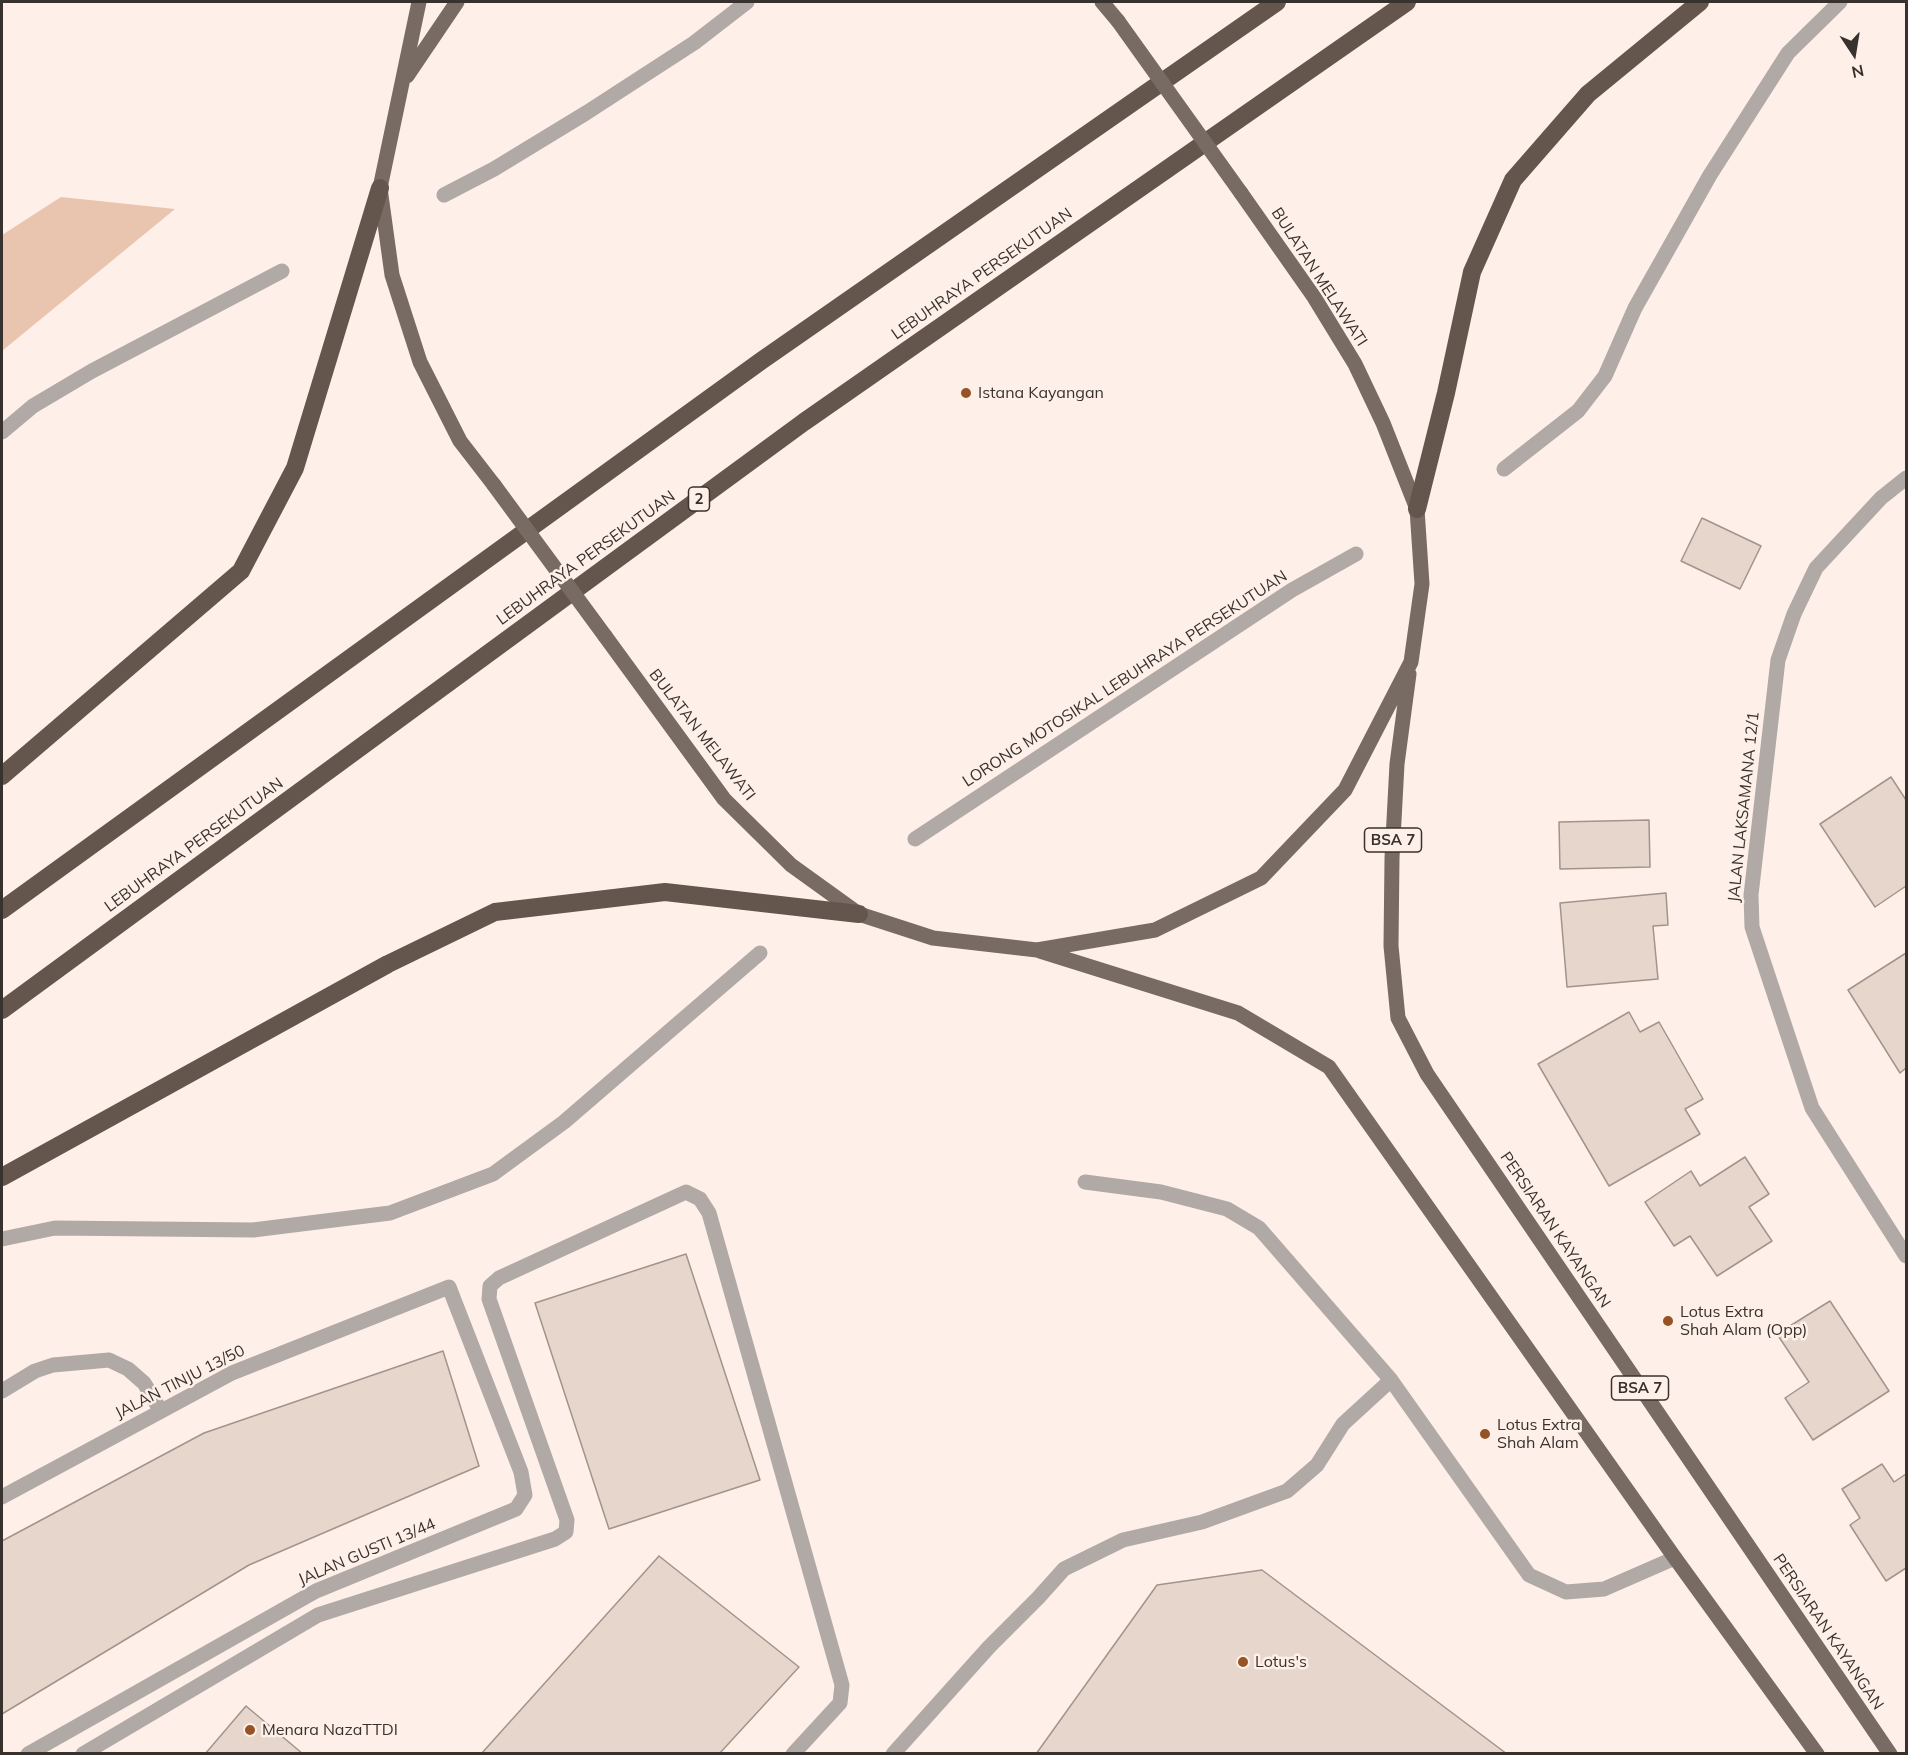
<!DOCTYPE html>
<style>
body{margin:0}
#map{position:relative;width:1908px;height:1755px;overflow:hidden;background:#fef0e8;font-family:Mulish,sans-serif}
canvas{display:block}
.frame{position:absolute;inset:0;border:3px solid #38322e;pointer-events:none}
.north{position:absolute;left:1824px;top:24px;width:60px;height:60px;-webkit-text-stroke:4px #fef0e8;paint-order:stroke;rotate:168deg;font-size:16px;font-weight:700;line-height:24px;text-align:center;color:#38322e}
.north::after{content:'';display:block;margin:auto;width:21px;height:27px;background:#38322e;clip-path:polygon(50% 0,100% 100%,50% 72%,0 100%)}
</style>
<div id="map">
<canvas width="1908" height="1755"></canvas>
<div class="frame"></div>
<div class="north">N</div>
</div>
<script>
const c = document.querySelector('canvas').getContext('2d');
c.lineJoin = 'round';
function fill(path, color) {
  c.fillStyle = color;
  c.fill(path, 'evenodd');
}
function shape(rows) {
  const path = new Path2D();
  for (const r of rows) {
    path.moveTo(r[0], r[1]);
    for (let i = 2; i < r.length; i += 2) path.lineTo(r[i], r[i + 1]);
  }
  return path;
}
function stroke(path, color, width, dash) {
  c.strokeStyle = color;
  c.lineWidth = width;
  c.lineCap = dash ? 'butt' : 'round';
  c.setLineDash(dash || []);
  c.stroke(path);
}
function write(font, color, halo, rows, align = 'center') {
  c.font = font + ' Mulish,sans-serif';
  c.lineWidth = 5;
  c.setLineDash([]);
  c.textBaseline = 'middle';
  c.strokeStyle = halo;
  c.fillStyle = color;
  for (const [text, x, y, turn = 0] of rows) {
    c.save();
    c.translate(x, y);
    c.rotate((+turn || 0) * Math.PI / 180);
    c.textAlign = isNaN(turn) ? turn : align;
    if (halo) c.strokeText(text, 0, 0);
    c.fillText(text, 0, 0);
    c.restore();
  }
}
const green = shape([
 [61,197,175,209,2,351,2,235]
]);
const building = shape([
 [1702,518,1761,546,1740,589,1681,561,1702,518],
 [1891,777,1906,800,1906,886,1875,907,1820,824,1891,777],
 [1649,820,1650,867,1560,869,1559,822,1649,820],
 [1666,893,1668,925,1653,926,1658,979,1567,987,1560,903,1666,893],
 [1906,953,1906,1068,1900,1073,1848,990,1906,953],
 [1629,1012,1640,1032,1659,1022,1703,1099,1685,1109,1700,1134,1609,1186,1538,1064,1629,1012],
 [1745,1157,1769,1194,1749,1207,1772,1241,1717,1276,1690,1236,1674,1246,1645,1202,1691,1171,1700,1186,1745,1157],
 [686,1254,760,1480,609,1529,535,1303,686,1254],
 [1830,1301,1889,1391,1813,1440,1785,1398,1809,1382,1777,1334,1830,1301],
 [443,1351,479,1466,249,1565,2,1714,2,1541,204,1433,443,1351],
 [1882,1464,1894,1482,1906,1474,1906,1568,1886,1581,1850,1525,1860,1518,1842,1489,1882,1464],
 [659,1556,799,1667,719,1754,481,1754,659,1556],
 [1262,1570,1507,1754,1036,1754,1157,1585,1262,1570],
 [246,1706,303,1754,205,1754,246,1706]
]);
const lane = shape([
 [444,195,494,169,586,113,694,43,747,2],
 [2,432,33,406,92,371,282,271],
 [1504,469,1578,411,1605,376,1635,308,1710,175,1788,53,1840,2],
 [915,839,1292,590,1356,554],
 [1085,1182,1161,1192,1227,1209,1259,1228,1391,1380,1529,1575,1566,1592,1604,1589,1675,1558],
 [2,1239,55,1228,253,1230,390,1213,493,1174,564,1122,760,953],
 [2,1391,35,1371,53,1365,109,1360,128,1369,144,1383,161,1411],
 [83,1754,318,1615,555,1539,566,1532,567,1520,489,1299,490,1286,499,1278,686,1192,700,1199,709,1213,842,1685,840,1703,793,1754],
 [893,1754,989,1647,1038,1598,1064,1569,1123,1540,1202,1522,1287,1491,1317,1465,1343,1424,1391,1380]
]);
const street = shape([
 [1906,478,1881,498,1816,568,1794,614,1778,660,1751,895,1752,927,1812,1108,1906,1256],
 [2,1497,232,1373,449,1287,521,1472,525,1495,516,1509,316,1591,28,1754]
]);
const primary = shape([
 [419,2,380,188,392,275,420,362,460,441,494,485],
 [1102,2,1118,21],
 [407,76,457,2],
 [605,636,724,799,791,865,859,914,933,938,1037,950,1155,930,1261,878,1345,790,1411,662,1422,584,1417,509,1383,423,1355,364,1314,297,1241,193],
 [1409,674,1397,764,1392,858,1391,946,1398,1018,1427,1074,1890,1754],
 [1040,951,1238,1013,1329,1067,1675,1558,1817,1754]
]);
const highway = shape([
 [1417,509,1446,393,1472,272,1513,180,1588,94,1700,2],
 [2,776,241,571,295,468,380,188],
 [2,910,761,361,1277,2],
 [2,1010,804,422,1407,2],
 [2,1177,388,964,495,912,665,892,859,914]
]);
const primaryBridge = shape([
 [1118,21,1241,193],
 [494,485,605,636]
]);
const markers = [
 [966,393,6,"#975226"],
 [1668,1321,6,"#975226"],
 [1485,1434,6,"#975226"],
 [1243,1662,6,"#975226"],
 [250,1730,6,"#975226"]
];
const shields = [
 [699,499,21],
 [1393,840,57],
 [1640,1388,57]
];
const shieldNames = [
 ["2",699,499],
 ["BSA 7",1393,840],
 ["BSA 7",1640,1388]
];
const streetNames = [
 ["LEBUHRAYA PERSEKUTUAN",982,274,-35],
 ["BULATAN MELAWATI",1319,277,57],
 ["LEBUHRAYA PERSEKUTUAN",586,558,-36],
 ["LORONG MOTOSIKAL LEBUHRAYA PERSEKUTUAN",1125,679,-33],
 ["BULATAN MELAWATI",702,735,52],
 ["JALAN LAKSAMANA 12/1",1744,807,-84],
 ["LEBUHRAYA PERSEKUTUAN",194,845,-36],
 ["PERSIARAN KAYANGAN",1555,1230,56],
 ["JALAN TINJU 13/50",180,1382,-27],
 ["JALAN GUSTI 13/44",367,1552,-23],
 ["PERSIARAN KAYANGAN",1828,1632,56]
];
const poiNames = [
 ["Istana Kayangan",978,393],
 ["Lotus Extra",1680,1312],
 ["Shah Alam (Opp)",1680,1330],
 ["Lotus Extra",1497,1425],
 ["Shah Alam",1497,1443],
 ["Lotus's",1255,1662],
 ["Menara NazaTTDI",262,1730]
];
fill(green, '#e9c4af');
fill(building, '#e7d6cc');
stroke(building, '#a3938a', 1.5);
stroke(lane, '#b0a9a5', 15);
stroke(street, '#b0a9a5', 15);
stroke(primary, '#786b64', 15);
stroke(highway, '#64564d', 18);
stroke(primaryBridge, '#786b64', 15);
for (const [x, y, r, color] of markers) {
  const dot = new Path2D();
  dot.arc(x, y, r, 0, 2 * Math.PI);
  c.fillStyle = color;
  c.fill(dot);
  stroke(dot, '#fef0e8', 2);
}
for (const [x, y, w] of shields) {
  const box = new Path2D();
  box.roundRect(x - w / 2, y - 12, w, 24, 4.5);
  c.fillStyle = '#fef0e8';
  c.fill(box);
  stroke(box, '#38322e', 1.5);
}
write('bold 15px', '#38322e', null, shieldNames);
write('16px', '#38322e', '#fef0e8', streetNames);
write('16px', '#38322e', '#fef0e8', poiNames, 'left');
</script>
